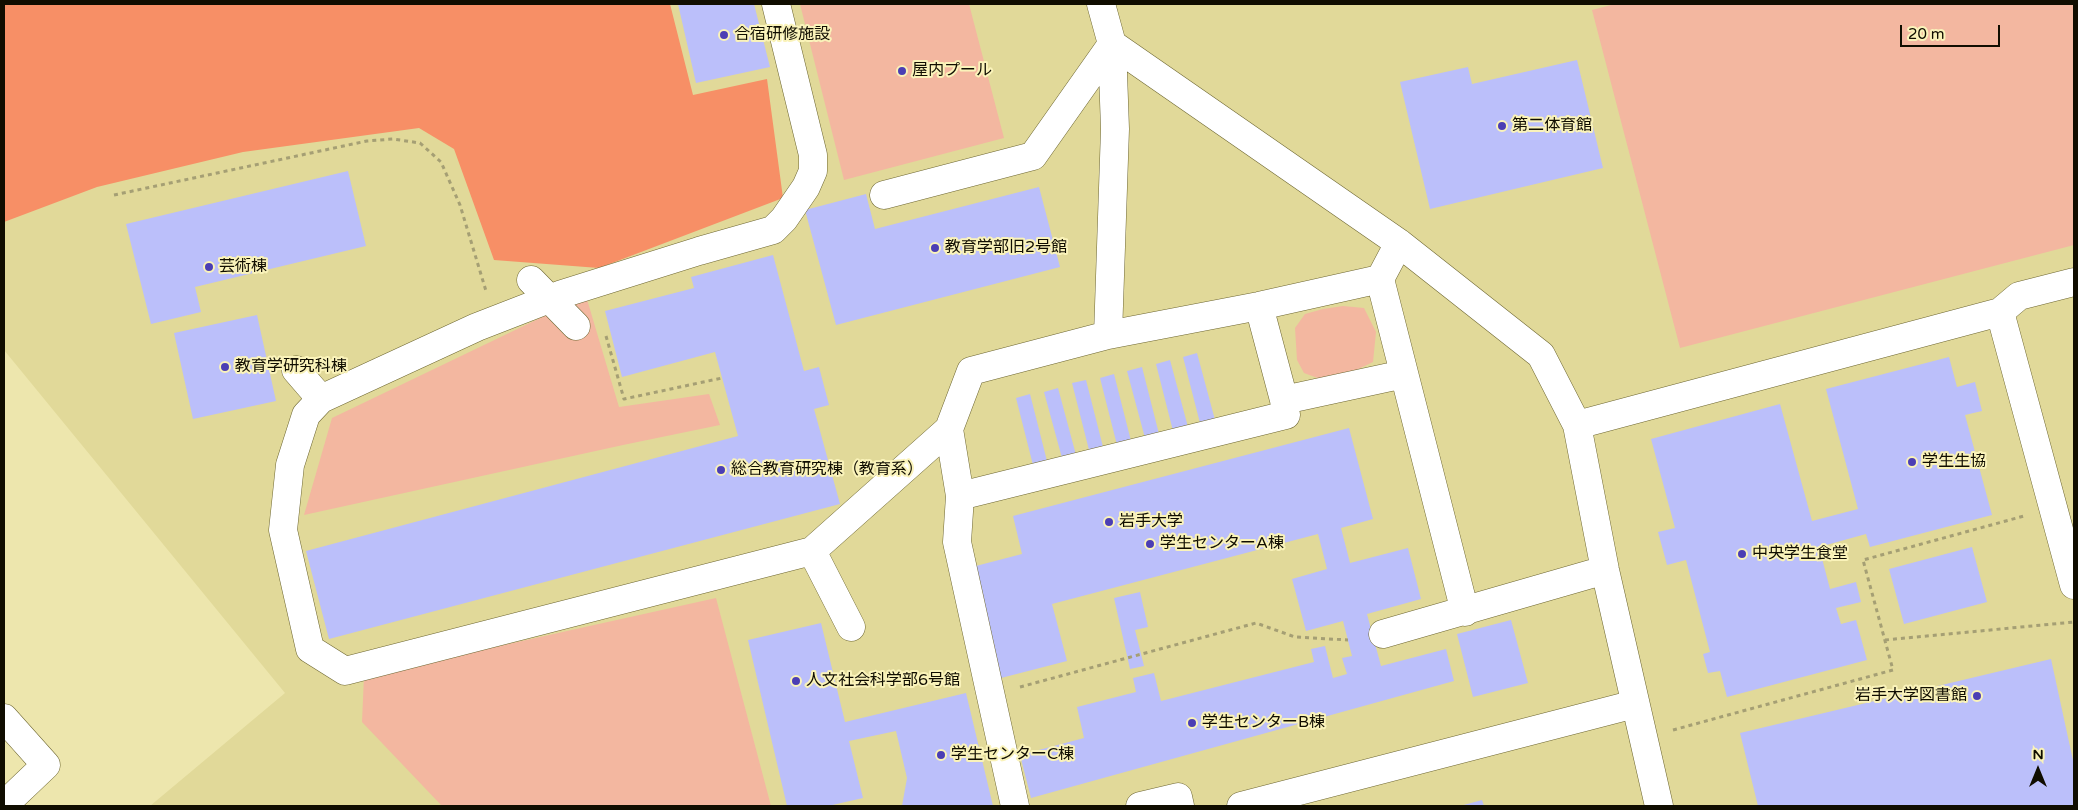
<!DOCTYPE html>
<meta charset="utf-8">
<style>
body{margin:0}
#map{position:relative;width:2078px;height:810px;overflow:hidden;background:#ede6ad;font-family:"Varela Round",sans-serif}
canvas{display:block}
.frame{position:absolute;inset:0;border:5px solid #100d00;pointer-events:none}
.north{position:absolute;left:2013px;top:745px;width:50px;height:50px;-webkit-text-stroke:4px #faf3ba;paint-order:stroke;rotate:0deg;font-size:14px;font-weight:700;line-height:20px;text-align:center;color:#100d00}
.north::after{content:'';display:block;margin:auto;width:18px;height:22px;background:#100d00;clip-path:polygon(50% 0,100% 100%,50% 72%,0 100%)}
.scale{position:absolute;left:1900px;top:25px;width:100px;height:22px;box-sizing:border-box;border:2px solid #100d00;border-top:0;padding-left:6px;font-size:15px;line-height:18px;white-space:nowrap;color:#100d00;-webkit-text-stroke:4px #faf3ba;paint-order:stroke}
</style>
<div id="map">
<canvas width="2078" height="810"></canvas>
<div class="frame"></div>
<div class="north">N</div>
<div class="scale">20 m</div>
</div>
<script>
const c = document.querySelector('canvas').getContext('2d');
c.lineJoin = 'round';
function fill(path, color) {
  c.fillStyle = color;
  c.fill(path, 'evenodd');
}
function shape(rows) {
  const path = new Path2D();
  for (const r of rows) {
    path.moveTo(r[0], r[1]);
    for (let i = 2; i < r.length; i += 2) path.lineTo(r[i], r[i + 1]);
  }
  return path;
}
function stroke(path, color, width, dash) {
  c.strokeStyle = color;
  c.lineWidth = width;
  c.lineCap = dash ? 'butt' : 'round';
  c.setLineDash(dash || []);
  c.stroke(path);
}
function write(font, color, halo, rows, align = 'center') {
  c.font = font + ' "Varela Round","Noto Sans JP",sans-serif';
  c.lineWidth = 4;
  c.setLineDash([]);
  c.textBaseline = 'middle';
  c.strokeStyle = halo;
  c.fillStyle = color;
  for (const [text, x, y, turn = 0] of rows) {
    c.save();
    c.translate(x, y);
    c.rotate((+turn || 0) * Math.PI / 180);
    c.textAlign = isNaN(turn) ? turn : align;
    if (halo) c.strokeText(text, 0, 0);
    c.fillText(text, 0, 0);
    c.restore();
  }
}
const built = shape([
 [4,4,2074,4,2074,806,150,806,285,693,4,350]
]);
const green = shape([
 [800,4,969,4,1004,138,844,180],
 [1615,4,2074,4,2074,245,1680,348,1592,10],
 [586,296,619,407,709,394,720,425,623,445,304,515,332,418],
 [1343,306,1364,308,1376,332,1373,362,1350,373,1323,380,1304,373,1297,360,1295,328,1305,314,1323,309],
 [716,598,771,806,442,806,362,722,364,676]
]);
const forest = shape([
 [4,4,670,4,693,95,767,79,783,198,599,268,494,260,454,149,419,128,243,152,97,187,4,222]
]);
const building = shape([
 [678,4,754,4,770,67,696,83],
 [1577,60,1603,168,1430,209,1400,82,1468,67,1472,84],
 [348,171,366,246,195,287,201,312,151,324,126,224],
 [1039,187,1060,267,836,325,805,210,866,194,875,229],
 [773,255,804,371,819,367,829,405,814,409,840,504,329,639,306,551,738,436,715,352,622,377,605,311,694,288,691,277],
 [257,315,276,401,193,419,174,333],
 [1197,353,1215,420,1200,423,1183,357],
 [1949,357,1957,387,1975,382,1982,411,1965,415,1992,515,1870,547,1866,534,1819,547,1830,589,1856,582,1861,602,1836,608,1841,624,1856,620,1867,660,1727,697,1720,671,1708,673,1703,654,1710,652,1686,560,1667,565,1658,532,1675,528,1651,439,1780,404,1812,521,1858,509,1826,389],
 [1170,360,1188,427,1173,431,1156,364],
 [1142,367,1159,434,1145,438,1127,371],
 [1114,374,1131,441,1117,445,1100,378],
 [1086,380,1103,447,1089,450,1072,383],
 [1058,388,1076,455,1062,458,1044,392],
 [1030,394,1047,461,1033,465,1016,398],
 [1349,428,1373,519,1341,528,1350,563,1408,548,1421,599,1367,614,1381,666,1446,649,1454,681,1031,798,1020,755,1084,738,1077,707,1136,692,1133,678,1154,673,1161,701,1314,662,1311,649,1325,646,1333,678,1347,674,1342,658,1352,656,1343,621,1306,631,1292,579,1327,569,1318,534,1052,604,1067,661,1001,678,972,567,1022,554,1013,516],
 [1972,547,1987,602,1904,624,1889,569],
 [1140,592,1148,627,1135,630,1144,666,1130,669,1114,598],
 [1511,620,1528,683,1473,697,1457,634],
 [821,623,845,722,966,693,993,806,902,806,907,778,896,731,849,741,863,798,828,806,787,806,748,640],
 [2051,659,2074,765,2074,806,1758,806,1740,733],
 [1482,800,1484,806,1460,806]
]);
const path = shape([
 [114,195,367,141,393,139,420,143,441,162,460,205,486,291],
 [606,336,624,399,722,378],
 [1885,640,2074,622],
 [1020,687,1256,623,1295,637,1348,640],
 [1673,730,1893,670,1863,560,2024,516]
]);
const minor = shape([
 [776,4,813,155,813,171,806,187,784,219,773,230,699,251,562,294,477,327,321,399,306,415,290,465,283,530,310,649,345,671,812,551,949,429],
 [1101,4,1112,44,1399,243,1541,355,1577,425,1605,570,1659,806],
 [1112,44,1115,129,1108,335,1259,306,1380,279],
 [884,195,1033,156,1112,44],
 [1399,243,1380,279,1465,612],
 [531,280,576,326],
 [2000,312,2019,296,2074,282],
 [1108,335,971,371,949,429,960,496,1286,415,1284,400,1259,306],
 [296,370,321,399],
 [1284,400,1404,374],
 [1577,425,2000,312,2074,585],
 [960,496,957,542,1015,806],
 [812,551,851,627],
 [1383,634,1605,570],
 [4,718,46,765,4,805],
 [1140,806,1178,797,1180,806],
 [1241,806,1635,704]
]);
const markers = [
 [724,35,5,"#4b3eb4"],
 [902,71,5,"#4b3eb4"],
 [1502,126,5,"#4b3eb4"],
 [935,248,5,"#4b3eb4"],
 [209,267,5,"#4b3eb4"],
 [225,367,5,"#4b3eb4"],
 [1912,462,5,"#4b3eb4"],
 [721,470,5,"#4b3eb4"],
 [1109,522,5,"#4b3eb4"],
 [1150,544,5,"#4b3eb4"],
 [1742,554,5,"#4b3eb4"],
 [796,681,5,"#4b3eb4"],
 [1977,696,5,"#4b3eb4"],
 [1192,723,5,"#4b3eb4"],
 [941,755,5,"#4b3eb4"]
];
const poiNames = [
 ["合宿研修施設",734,35],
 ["屋内プール",912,71],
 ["第二体育館",1512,126],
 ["教育学部旧2号館",945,248],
 ["芸術棟",219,267],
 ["教育学研究科棟",235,367],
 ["学生生協",1922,462],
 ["総合教育研究棟（教育系）",731,470],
 ["岩手大学",1119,522],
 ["学生センターA棟",1160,544],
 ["中央学生食堂",1752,554],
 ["人文社会科学部6号館",806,681],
 ["岩手大学図書館",1967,696,"right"],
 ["学生センターB棟",1202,723],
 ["学生センターC棟",951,755]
];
fill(built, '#e1d999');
fill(green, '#f3b7a0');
fill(forest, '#f78f66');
fill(building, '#bbbffa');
stroke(minor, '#6e6732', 29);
stroke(path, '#a59f74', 3, [4, 4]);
stroke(minor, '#fff', 28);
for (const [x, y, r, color] of markers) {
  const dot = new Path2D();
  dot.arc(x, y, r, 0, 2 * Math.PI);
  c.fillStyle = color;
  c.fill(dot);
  stroke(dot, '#faf3ba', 2);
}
write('16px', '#100d00', '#faf3ba', poiNames, 'left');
</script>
